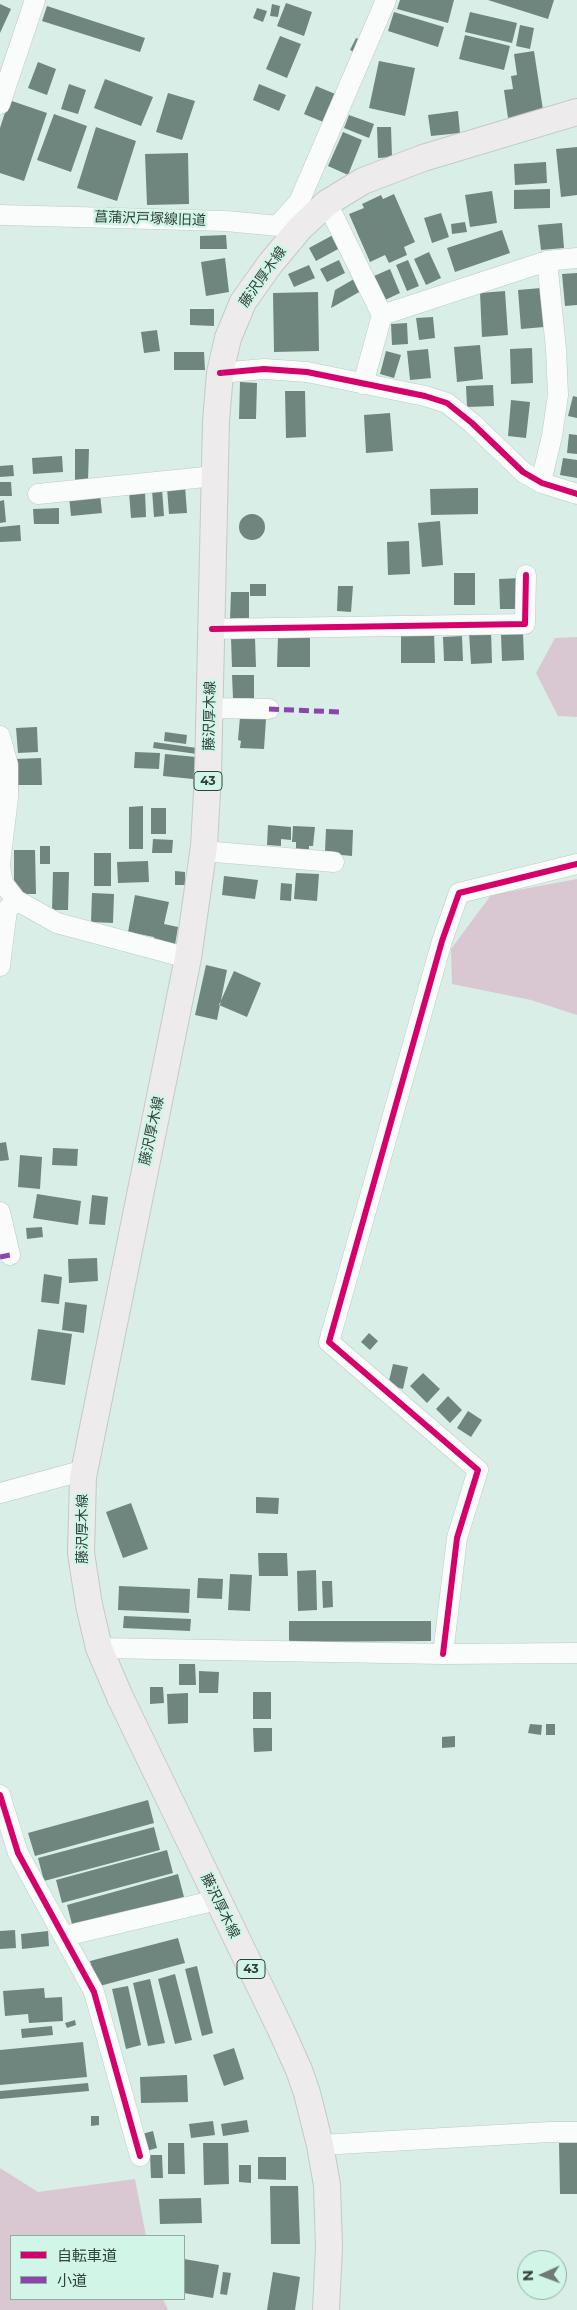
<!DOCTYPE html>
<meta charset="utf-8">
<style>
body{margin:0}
#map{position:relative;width:577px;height:2310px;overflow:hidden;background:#d9eee6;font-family:Montserrat,"Noto Sans JP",sans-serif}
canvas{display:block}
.legend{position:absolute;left:10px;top:2235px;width:175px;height:65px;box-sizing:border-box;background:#d1f6e7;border:1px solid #91ada2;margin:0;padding:6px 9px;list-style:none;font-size:15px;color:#31403a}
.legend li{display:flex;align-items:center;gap:10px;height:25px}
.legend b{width:25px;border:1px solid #91ada2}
.north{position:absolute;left:517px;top:2250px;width:50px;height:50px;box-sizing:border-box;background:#d1f6e7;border:1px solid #91ada2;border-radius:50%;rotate:268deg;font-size:14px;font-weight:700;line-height:20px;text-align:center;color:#31403a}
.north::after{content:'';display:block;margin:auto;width:18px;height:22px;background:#6c7d76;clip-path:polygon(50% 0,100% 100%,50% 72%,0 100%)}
</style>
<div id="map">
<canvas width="577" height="2310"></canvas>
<ul class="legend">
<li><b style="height:6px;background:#d6006c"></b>自転車道</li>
<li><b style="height:6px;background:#8e44ad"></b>小道</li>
</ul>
<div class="north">N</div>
</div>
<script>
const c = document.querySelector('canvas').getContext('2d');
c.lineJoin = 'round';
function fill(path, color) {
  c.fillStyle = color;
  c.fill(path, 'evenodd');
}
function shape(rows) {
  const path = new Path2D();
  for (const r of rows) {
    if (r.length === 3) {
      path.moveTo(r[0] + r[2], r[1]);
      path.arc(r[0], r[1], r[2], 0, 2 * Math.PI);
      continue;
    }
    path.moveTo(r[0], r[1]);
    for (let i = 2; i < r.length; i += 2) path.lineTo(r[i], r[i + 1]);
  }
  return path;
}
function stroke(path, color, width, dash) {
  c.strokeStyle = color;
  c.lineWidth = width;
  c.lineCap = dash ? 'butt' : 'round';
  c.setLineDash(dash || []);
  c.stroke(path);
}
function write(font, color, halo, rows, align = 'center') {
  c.font = font + ' Montserrat,"Noto Sans JP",sans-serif';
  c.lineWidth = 5;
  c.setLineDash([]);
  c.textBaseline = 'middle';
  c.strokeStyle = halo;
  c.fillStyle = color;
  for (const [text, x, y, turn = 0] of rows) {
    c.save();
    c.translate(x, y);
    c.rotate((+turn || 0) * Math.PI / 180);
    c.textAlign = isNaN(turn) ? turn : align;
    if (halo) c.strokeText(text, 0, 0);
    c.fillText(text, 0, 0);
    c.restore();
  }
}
const green = shape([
 [577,637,577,717,558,716,536,673,555,638],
 [577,879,577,1015,531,1000,452,984,451,949,491,895],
 [0,2168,38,2192,135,2179,146,2236,11,2236,11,2299,163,2299,168,2310,0,2310]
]);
const building = shape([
 [400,0,454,0,448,23,397,9],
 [488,0,554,0,548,19],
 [286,3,312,12,304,36,277,26],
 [0,4,11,9,0,33],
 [272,4,280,6,278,17,270,16],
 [47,6,145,38,140,52,42,21],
 [257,8,267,11,263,22,253,18],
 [394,12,444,27,438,47,388,31],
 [470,12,517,23,512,43,465,32],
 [520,25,534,28,530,49,516,46],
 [465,35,510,46,504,70,459,59],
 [280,36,301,44,287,78,266,69],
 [356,38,365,42,359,54,350,50],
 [534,51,543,110,529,112,529,115,508,118,504,90,513,89,511,76,517,75,514,54],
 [379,61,415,68,405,116,369,108],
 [38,62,56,69,47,95,28,88],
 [105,79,153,97,141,126,94,108],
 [69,84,86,90,78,114,61,109],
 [259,84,286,95,279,111,253,100],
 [316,86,340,96,328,124,304,114],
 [168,93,195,101,182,140,156,132],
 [9,100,47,113,24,181,0,173,0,128],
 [458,111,460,133,431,136,428,115],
 [54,114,87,126,71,172,37,160],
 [349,115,374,124,369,138,344,128],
 [96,127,136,141,117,201,77,188],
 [377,127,391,127,392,157,378,158],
 [343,132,362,140,348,175,328,166],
 [577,147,577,195,561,197,556,149],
 [188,153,189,204,147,205,145,154],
 [546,162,547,183,515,185,514,164],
 [550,189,550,208,514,209,514,190],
 [492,191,497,223,470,227,465,195],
 [394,194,415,242,404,247,407,255,389,263,385,255,370,262,349,214,364,208,362,204,381,195,383,199],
 [441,213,449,237,432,243,424,218],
 [465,222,467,232,452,234,451,224],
 [562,223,564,248,541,250,538,225],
 [502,230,510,253,455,272,447,248],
 [226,235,227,249,200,249,200,236],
 [333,235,340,248,316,261,309,248],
 [429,252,441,278,426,285,414,259],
 [225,258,229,292,206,296,201,262],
 [339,260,345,273,327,282,320,269],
 [408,260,419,286,407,291,396,265],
 [309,265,315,278,294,287,288,274],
 [390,269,400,293,385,300,374,276],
 [577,273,577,305,565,306,562,274],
 [354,279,361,291,331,308,335,290],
 [541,288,544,327,521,329,518,290],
 [505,291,508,335,482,337,480,293],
 [318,292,319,351,274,352,273,293],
 [190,309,214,309,214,326,190,325],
 [433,317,435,338,419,340,416,318],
 [407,323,408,344,392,345,391,324],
 [157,330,160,351,144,353,141,332],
 [480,345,483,379,457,382,454,347],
 [532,348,533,383,511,384,510,349],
 [428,349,431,378,410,380,407,351],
 [386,351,401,355,394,378,380,374],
 [174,352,204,352,205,370,174,370],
 [240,382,257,383,256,419,239,419],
 [493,385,494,406,467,407,466,386],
 [285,391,305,391,306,437,286,438],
 [573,396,577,397,577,418,568,416],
 [511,400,530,402,526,438,508,436],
 [390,413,393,451,366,453,364,415],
 [569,434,577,435,577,454,567,453],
 [75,449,89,449,88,481,75,481],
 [62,456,63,472,33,474,32,458],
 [563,458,577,460,577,478,560,475],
 [13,465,14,476,0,477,0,466],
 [0,482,11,482,12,496,0,496],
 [185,486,187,513,169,514,167,488],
 [478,488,478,514,431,515,430,489],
 [162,489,164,516,154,517,152,490],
 [145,491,146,517,131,518,129,492],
 [100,494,102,513,71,516,69,496],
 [4,500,6,522,0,523,0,501],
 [59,508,59,524,34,524,33,509],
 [252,527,13],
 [440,521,443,565,422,567,418,523],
 [20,525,21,541,0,542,0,527],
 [409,541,410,574,388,575,387,542],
 [454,573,475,573,475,605,454,605],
 [521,578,522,609,500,609,499,579],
 [250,584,266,584,266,596,250,596],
 [338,586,353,586,351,612,337,611],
 [231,592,249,592,249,620,230,620],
 [491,631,492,663,471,664,469,632],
 [401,632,434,632,435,663,401,663],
 [523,633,524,660,502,661,501,634],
 [278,636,310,636,310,667,277,667],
 [462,636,463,661,444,661,443,637],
 [255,638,256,667,232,667,231,639],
 [232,675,254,675,254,698,233,698],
 [240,717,266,719,264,749,240,748,241,741,238,740],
 [37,727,38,752,18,753,16,728],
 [165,732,187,735,186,744,164,741],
 [154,742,197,748,197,754,153,748],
 [135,752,160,753,159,769,134,768],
 [165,754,196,757,193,779,163,776],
 [41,758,42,785,16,785,15,759],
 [143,806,143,849,129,849,129,807],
 [151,808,166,808,166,834,151,834],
 [268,825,291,827,291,840,281,839,281,846,267,845],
 [293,826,315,827,313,846,309,846,309,849,296,849,296,842,292,842],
 [326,829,353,830,352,856,332,854,332,851,325,851],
 [153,839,173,840,172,853,152,853],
 [40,846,50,846,50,864,40,864],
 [14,850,35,850,36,894,14,894],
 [94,853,111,853,111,886,94,886],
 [148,861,149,882,118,883,117,862],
 [175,871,185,872,185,885,175,885],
 [53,872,69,872,68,910,52,910],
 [296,873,319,874,317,901,294,899],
 [224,876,258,880,255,899,222,895],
 [281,883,292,884,291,901,280,900],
 [92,893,114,894,113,923,91,922],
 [135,895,169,902,164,924,178,927,175,945,154,941,154,937,128,932],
 [206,965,227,970,217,1020,195,1015],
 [234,971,261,983,247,1017,219,1005],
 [6,1142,9,1160,0,1161,0,1143],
 [53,1148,78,1149,77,1166,52,1165],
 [20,1155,42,1157,40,1189,18,1187],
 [37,1194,81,1201,78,1225,33,1218],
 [92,1195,108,1197,105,1225,89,1224],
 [42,1227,43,1237,27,1239,26,1228],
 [97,1258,98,1281,69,1283,68,1259],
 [44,1274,62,1277,59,1304,41,1302],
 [65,1302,87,1305,84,1333,62,1330],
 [38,1329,72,1334,65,1385,31,1380],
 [369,1333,378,1341,370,1350,361,1342],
 [393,1364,408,1367,403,1389,388,1385],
 [423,1373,440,1389,427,1403,410,1386],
 [448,1396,462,1410,450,1423,436,1409],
 [468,1411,482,1420,471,1437,457,1428],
 [256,1497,279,1498,278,1514,256,1513],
 [131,1503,148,1549,123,1558,106,1512],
 [258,1553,287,1553,288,1576,259,1576],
 [316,1570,317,1610,298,1611,297,1571],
 [230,1574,252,1575,250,1611,228,1610],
 [198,1578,223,1579,222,1599,197,1598],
 [322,1581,332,1581,333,1607,323,1608],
 [119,1586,190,1589,189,1613,118,1610],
 [124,1616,191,1619,190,1631,123,1628],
 [289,1621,431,1621,431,1641,289,1642],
 [179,1664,195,1664,196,1685,179,1685],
 [199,1671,219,1672,218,1693,199,1693],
 [150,1687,163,1687,164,1703,150,1704],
 [253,1692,271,1692,271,1719,253,1719],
 [188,1693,188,1723,168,1724,167,1694],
 [530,1724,542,1725,541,1735,528,1733],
 [546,1724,555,1724,555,1735,546,1735],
 [253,1728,272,1728,272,1751,254,1752],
 [455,1736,455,1747,442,1748,442,1737],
 [148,1800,154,1823,35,1856,28,1833],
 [154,1827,160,1850,44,1881,38,1858],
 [167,1850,173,1873,62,1903,56,1880],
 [178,1874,184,1897,73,1928,67,1905],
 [15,1930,16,1948,0,1949,0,1931],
 [48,1931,49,1946,22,1949,21,1934],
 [178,1938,185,1963,96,1987,90,1961],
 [197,1966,213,2033,202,2036,185,1969],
 [175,1974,192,2040,175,2044,158,1979],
 [150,1979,165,2043,148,2046,133,1983],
 [128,1986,141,2045,126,2049,112,1989],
 [44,1988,45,1998,62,1997,63,2021,29,2023,28,2014,5,2016,3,1991],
 [75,2020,76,2025,67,2028,65,2023],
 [52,2026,53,2035,22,2038,21,2029],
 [83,2042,87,2077,0,2085,0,2050],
 [234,2048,244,2079,224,2086,213,2055],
 [187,2075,188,2102,141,2103,140,2077],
 [88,2083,89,2091,0,2099,0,2091],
 [91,2116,99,2116,99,2125,91,2126],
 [247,2120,249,2132,223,2136,221,2124],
 [213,2121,215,2135,191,2138,189,2124],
 [153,2131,157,2148,146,2151,142,2134],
 [168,2143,184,2143,185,2174,168,2174],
 [203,2143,228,2143,229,2184,204,2185],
 [559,2143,577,2143,577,2194,560,2194],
 [150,2155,162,2155,163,2178,151,2178],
 [258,2157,286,2157,286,2180,258,2179],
 [239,2165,251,2165,251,2183,239,2182],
 [270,2186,298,2186,300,2244,271,2244],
 [201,2198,202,2223,160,2224,159,2199],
 [184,2259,219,2265,213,2298,184,2293],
 [223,2272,231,2273,227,2295,220,2294],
 [273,2272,300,2277,295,2310,267,2310]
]);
const minor = shape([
 [0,104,35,0],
 [327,203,382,315,363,384],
 [0,215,226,221,300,228],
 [277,226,299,202,386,0],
 [382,315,547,261,577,258],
 [220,373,264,369,307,372,425,396,447,403,472,423,523,472,542,483,577,494],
 [541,482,552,436,558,395,556,349,547,261],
 [38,494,215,476],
 [212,629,525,624,526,575],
 [210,708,269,709],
 [0,736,8,765,8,798,0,863],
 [203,851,334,862],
 [0,867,3,883,16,900,57,923,188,958],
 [0,966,7,910,16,900],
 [0,1212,10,1255],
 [0,1493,85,1470],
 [99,1648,443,1654,577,1653],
 [443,1654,457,1538,478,1470,329,1342,442,941,459,893,577,864],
 [0,1795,18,1853,94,1992,140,2156],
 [65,1936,217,1900],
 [320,2145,550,2132,577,2132]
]);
const major = shape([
 [326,2310,329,2247,327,2185,320,2145,307,2093,299,2070,281,2030,120,1697,99,1648,89,1605,81,1553,83,1477,188,958,204,846,208,774,216,421,220,373,228,338,243,302,270,264,300,228,327,203,363,181,423,158,577,112]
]);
const quiet = shape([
 [269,709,339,712],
 [0,1257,10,1255]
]);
const cycleway = shape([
 [220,373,264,369,307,372,425,396,447,403,472,423,523,472,542,483,577,494],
 [212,629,525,624,526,575],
 [443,1654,457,1538,478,1470,329,1342,442,941,459,893,577,864],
 [0,1795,18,1853,94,1992,140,2156]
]);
const shields = [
 [208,781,28],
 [251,1969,28]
];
const shieldNames = [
 ["43",208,781],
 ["43",251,1969]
];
const streetNames = [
 ["菖蒲沢戸塚線旧道",150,219,2],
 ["藤沢厚木線",263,277,-55],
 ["藤沢厚木線",210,716,-89],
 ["藤沢厚木線",152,1131,-78],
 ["藤沢厚木線",83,1529,-90],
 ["藤沢厚木線",220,1906,64]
];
fill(green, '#d9c8d1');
fill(building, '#6f867e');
stroke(minor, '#bacac4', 21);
stroke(major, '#c1cbc7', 28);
stroke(minor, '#f9fcfb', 20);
stroke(major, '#edebec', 26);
stroke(quiet, '#8e44ad', 5, [10, 5]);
stroke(cycleway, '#d6006c', 6);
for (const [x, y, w] of shields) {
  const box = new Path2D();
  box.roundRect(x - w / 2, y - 9.5, w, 19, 4);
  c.fillStyle = '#d1f6e7';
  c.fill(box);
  stroke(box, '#31403a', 1);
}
write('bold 12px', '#31403a', null, shieldNames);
write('14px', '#31403a', '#d1f6e7', streetNames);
</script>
